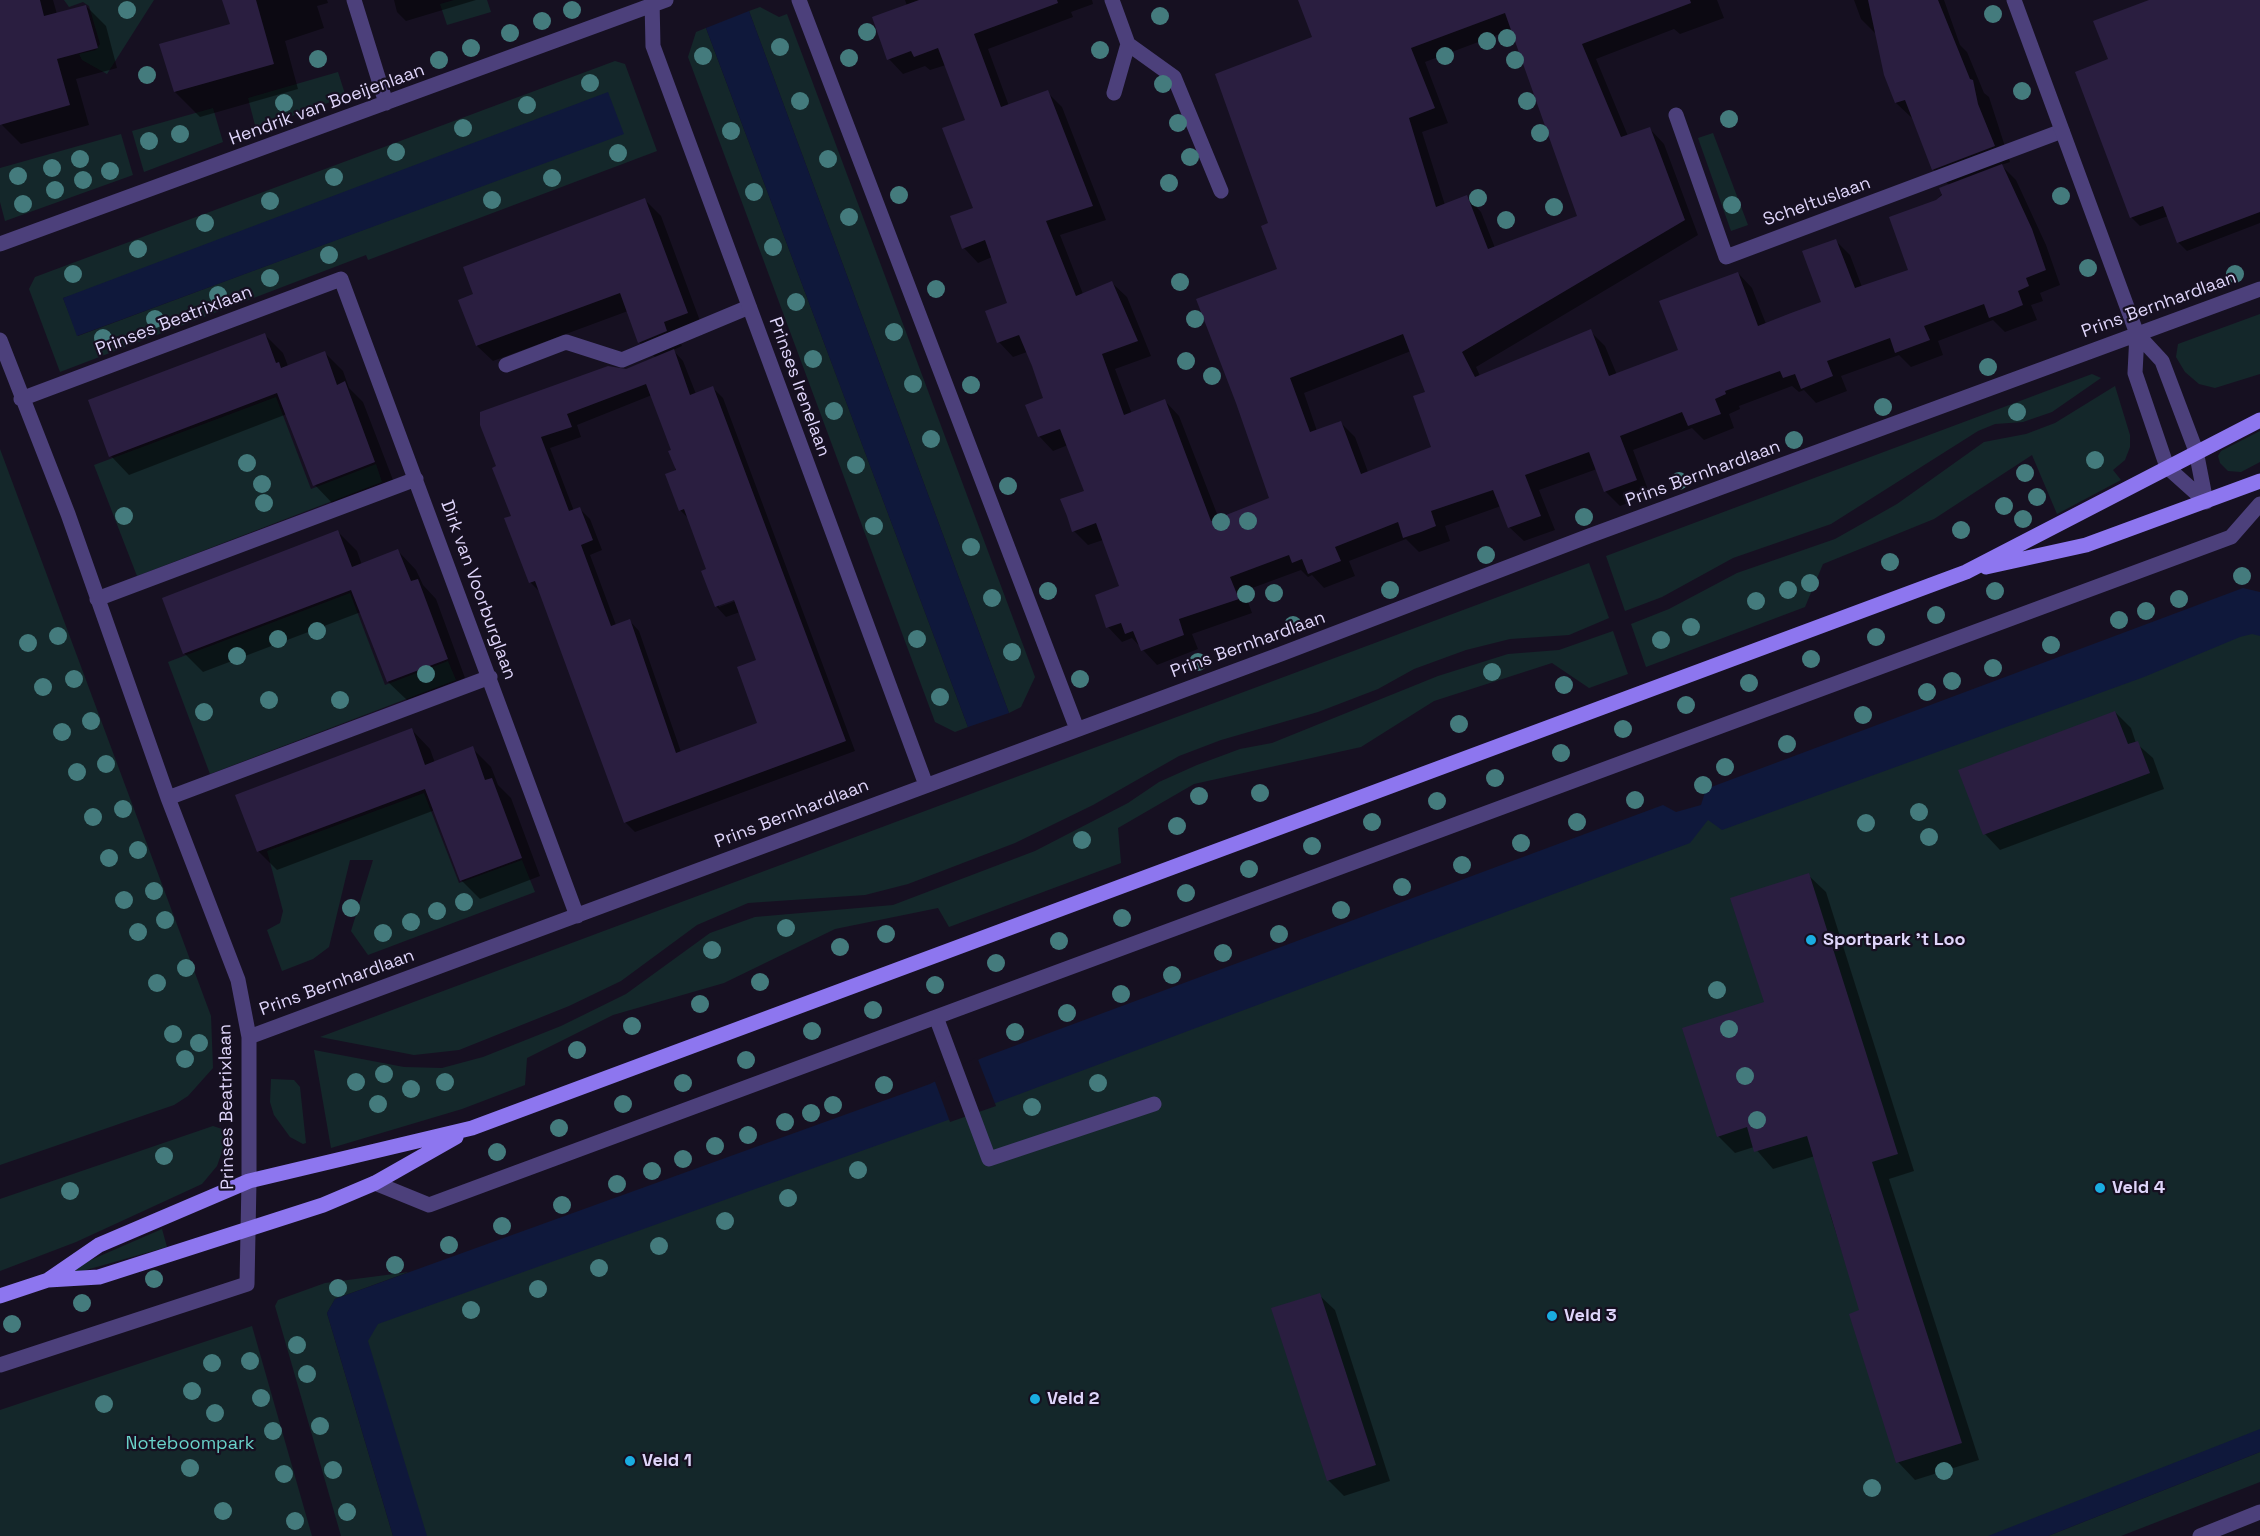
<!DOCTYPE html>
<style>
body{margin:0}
canvas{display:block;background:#161021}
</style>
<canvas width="2260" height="1536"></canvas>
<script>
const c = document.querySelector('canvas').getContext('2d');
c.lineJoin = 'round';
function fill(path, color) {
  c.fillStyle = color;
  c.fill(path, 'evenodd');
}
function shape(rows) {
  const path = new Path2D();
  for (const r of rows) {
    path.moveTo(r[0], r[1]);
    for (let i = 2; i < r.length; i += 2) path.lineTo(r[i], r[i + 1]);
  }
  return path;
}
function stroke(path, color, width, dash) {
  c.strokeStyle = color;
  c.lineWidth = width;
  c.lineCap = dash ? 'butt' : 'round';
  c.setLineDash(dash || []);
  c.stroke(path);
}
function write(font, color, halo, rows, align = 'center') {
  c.font = font + ' "Space Grotesk",sans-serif';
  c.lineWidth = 4.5;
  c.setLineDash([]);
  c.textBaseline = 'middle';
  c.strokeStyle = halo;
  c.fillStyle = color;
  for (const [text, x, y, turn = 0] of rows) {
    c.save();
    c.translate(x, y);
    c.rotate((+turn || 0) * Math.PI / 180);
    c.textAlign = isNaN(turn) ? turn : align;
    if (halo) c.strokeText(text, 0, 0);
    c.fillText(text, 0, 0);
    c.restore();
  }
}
const green = shape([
 [64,0,154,0,107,74,82,60,79,54,96,50,100,44,89,6,83,2,69,7],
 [454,0,487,0,491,12,447,25,440,4],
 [760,7,779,17,787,14,1035,677,1021,707,1009,713,749,11],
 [706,28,968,727,955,732,935,722,688,57,696,32],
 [615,61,625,64,657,151,368,260,366,255,60,372,29,289,35,277],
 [623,133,78,336,63,298],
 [338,72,345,94,336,100,256,129,248,98],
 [213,108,223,142,144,172,132,131],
 [1713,133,1748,225,1731,231,1698,138],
 [121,134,133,175,5,221,0,202,0,168],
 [2260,314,2260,374,2215,388,2199,384,2185,372,2176,357,2178,344],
 [2092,374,2101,378,2052,412,2023,422,1995,424,1978,431,1831,524,1733,558,1662,597,1625,611,1606,556],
 [2115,386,2130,435,2130,447,2125,460,2113,470,2121,480,2057,514,2032,455,1934,519,1823,564,1805,607,1646,667,1631,624,1669,609,1737,573,1835,539,1897,504,1984,442,2026,434,2055,423],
 [276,397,311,489,376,464,382,482,137,576,94,465],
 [2260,431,2260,462,2241,472,2228,471,2220,463,2218,456,2221,451],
 [0,449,211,1016,213,1068,188,1096,174,1105,0,1165],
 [1589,563,1609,618,1569,635,1510,639,1466,650,1414,669,1378,689,1318,712,1221,740,1179,756,1093,805,1015,843,908,884,865,895,748,903,697,925,621,981,569,1006,459,1050,414,1055,320,1037],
 [350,593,385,685,448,661,456,680,210,774,168,662],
 [2260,610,2260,1442,2029,1536,408,1536,341,1315],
 [1613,631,1628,674,1589,688,1552,663,1434,701,1361,747,1194,784,1118,828,1121,863,949,927,938,908,835,929,724,983,613,1015,527,1058,525,1085,462,1109,331,1148,314,1050,404,1067,442,1068,483,1057,561,1026,626,994,710,933,755,917,893,905,1035,851,1128,803,1159,782,1197,765,1240,749,1272,743,1438,676,1508,654,1559,650],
 [424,793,459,883,522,860,535,892,368,955,351,931,373,860,350,860,329,947,313,959,282,971,267,930,280,923,283,911,267,851],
 [271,1079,294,1080,300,1087,306,1143,303,1144,290,1137,274,1115,270,1102],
 [213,1126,222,1129,225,1143,217,1166,202,1184,76,1242,0,1271,0,1199],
 [162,1229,167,1247,72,1274,70,1269],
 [409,1272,335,1299,327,1313,393,1536,341,1536,275,1306,278,1300,325,1283],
 [252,1326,312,1536,0,1536,0,1410],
 [2260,1452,2260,1482,2121,1536,2048,1536]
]);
const water = shape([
 [749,11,1009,713,968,727,706,28],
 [608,92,624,134,77,336,63,298],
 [2243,588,2260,592,2260,636,2252,634,2240,637,2144,677,1722,830,1708,820,1690,843,1001,1101,378,1324,368,1341,427,1536,393,1536,327,1313,335,1299,930,1084,982,1058,1663,805,1676,812,1701,805,1706,789],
 [2260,1429,2260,1452,2048,1536,1988,1536]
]);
const pier = shape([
 [977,1057,996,1106,950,1122,934,1079]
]);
const shadow = shape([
 [0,0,53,0,57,14,86,6,106,26,117,68,76,79,89,125,21,144,1,124],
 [224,0,327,0,328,3,317,6,324,28,285,41,298,89,200,117,175,92,231,25],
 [394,0,476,0,406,21,397,12],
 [905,0,1092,0,1093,4,1071,12,1073,17,988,49,1009,106,1047,92,1062,107,1106,220,1060,235,1083,294,1112,283,1127,297,1151,356,1115,369,1132,414,1165,401,1179,416,1219,519,1271,499,1279,270,1270,224,1314,38,1300,0,1717,0,1724,18,1680,34,1674,29,1596,59,1628,136,1650,129,1664,144,1698,235,1476,367,1480,376,1590,331,1605,346,1617,375,1680,351,1738,273,1752,288,1766,324,1823,303,1835,240,1850,255,1862,287,1909,271,1936,201,1949,185,1933,169,1912,118,1896,103,1877,35,1861,19,1854,0,1944,0,1960,45,1967,52,1984,93,1989,97,2010,162,2001,165,2016,180,2046,245,2060,285,2040,293,2043,301,2031,305,2037,320,2005,332,1993,320,1938,341,1943,355,1911,367,1899,355,1841,376,1847,391,1816,403,1804,390,1799,392,1792,386,1739,406,1740,409,1729,414,1734,428,1704,440,1692,428,1633,450,1650,495,1620,506,1605,491,1597,469,1539,490,1555,530,1524,541,1509,527,1501,506,1445,526,1450,541,1436,546,1419,552,1406,539,1349,561,1355,576,1324,588,1312,575,1308,577,1301,570,1244,591,1252,613,1192,634,1198,649,1157,665,1132,638,1122,642,1108,627,1121,587,1103,540,1088,545,1074,531,1085,492,1068,445,1053,451,1039,436,1045,399,1027,352,1013,357,999,342,1009,304,992,257,978,263,964,248,975,208,966,121,946,65,930,70,925,66,903,74,889,59,907,6],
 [1513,29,1579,217,1495,248,1481,212,1467,197,1445,205,1422,132,1448,123,1425,62],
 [1411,351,1426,393,1433,448,1368,472,1355,437,1341,423,1317,431,1304,393],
 [2154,0,2260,0,2260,223,2187,251,2178,242,2168,216,2140,226,2131,217,2110,60],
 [645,200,661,216,703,329,679,338,682,346,673,350,683,361,696,394,713,388,723,398,855,751,635,832,625,822,540,592,530,582,498,467,482,424,656,358,639,342,628,311,493,361,477,346,475,295],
 [652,395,673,451,680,510,689,519,708,570,716,606,726,617,740,612,758,661,759,724,681,752,639,631,629,620,616,625,590,555,602,550,590,519,580,509,574,511,550,448,581,437,577,425],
 [740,596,741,599,719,607,719,604],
 [265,335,283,353,288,366,324,352,343,371,349,388,363,402,393,480,333,504,315,485,287,414,129,475,111,456],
 [338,532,357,551,362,565,398,551,416,570,423,585,436,599,465,678,407,700,388,682,361,612,203,672,184,653],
 [2115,712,2131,728,2136,743,2153,758,2164,789,2000,850,1985,834],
 [412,730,430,749,435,763,472,748,491,767,498,785,511,798,540,876,480,899,461,880,435,810,277,870,258,851],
 [1808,875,1826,892,1914,1171,1889,1179,1979,1460,1915,1480,1898,1462,1861,1311,1830,1214,1834,1213,1815,1156,1773,1169,1754,1147,1735,1153,1718,1136],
 [1319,1295,1335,1310,1390,1481,1344,1496,1328,1480]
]);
const building = shape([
 [0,0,40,0,44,16,86,5,98,48,57,59,70,105,0,125],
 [222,0,256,0,274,64,174,92,159,44,230,24],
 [919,0,1057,0,1058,3,974,34,1001,107,1048,90,1093,206,1046,221,1076,296,1112,281,1138,341,1102,354,1124,415,1165,399,1211,521,1269,498,1236,403,1196,299,1277,269,1261,226,1268,223,1215,74,1312,37,1298,0,1690,0,1691,3,1582,44,1621,137,1650,127,1685,220,1462,352,1475,377,1591,329,1609,376,1678,350,1659,301,1738,272,1758,326,1791,313,1821,302,1802,251,1836,239,1855,288,1908,270,1889,217,1936,200,1942,195,1939,188,2002,164,2032,229,2046,270,2026,278,2029,286,2018,291,2023,305,2006,312,1989,318,1984,304,1924,326,1930,340,1895,353,1890,338,1827,361,1833,376,1801,389,1795,374,1783,378,1780,371,1725,391,1726,394,1715,399,1721,414,1688,426,1682,412,1620,436,1637,480,1604,492,1589,452,1525,475,1541,516,1508,528,1493,490,1431,511,1436,526,1421,532,1403,538,1398,522,1335,547,1341,561,1308,574,1302,559,1292,563,1289,555,1230,577,1239,599,1179,619,1184,635,1141,651,1133,631,1125,634,1121,623,1106,628,1095,595,1119,586,1096,523,1072,532,1067,516,1060,499,1084,491,1060,429,1038,437,1025,405,1043,398,1032,366,1019,335,997,343,985,311,1007,303,985,240,962,249,950,216,973,208,942,128,965,120,938,48,914,57,911,51,887,60,872,17],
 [1505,13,1577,216,1488,249,1467,195,1436,207,1409,118,1435,108,1411,48],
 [1403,334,1425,392,1413,396,1431,447,1361,474,1341,421,1310,432,1290,378],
 [1868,0,1938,0,1970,79,1973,80,1978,104,1995,146,1932,170,1905,100,1895,103,1884,75],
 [2149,0,2260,0,2260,212,2177,243,2163,206,2130,218,2075,72,2108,59,2093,21],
 [645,198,688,313,664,322,667,331,638,343,620,293,476,346,458,300,473,294,463,267],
 [265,333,276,363,279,362,281,368,325,351,337,385,345,381,375,462,313,486,277,393,109,457,88,400],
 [674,349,690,395,713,386,846,741,624,823,535,581,529,583,504,518,511,516,492,468,496,466,480,425,480,412,608,366,626,369],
 [646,384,671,450,668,451,676,470,665,474,679,511,684,509,706,569,701,571,715,607,734,600,756,660,737,667,757,723,676,753,630,619,611,626,581,545,593,540,580,507,569,511,541,437,572,427,567,414],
 [338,530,352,567,398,549,411,581,418,579,448,659,387,682,351,590,183,654,162,598],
 [2115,711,2128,744,2138,741,2150,773,1983,835,1958,770],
 [412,728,425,765,473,746,485,780,492,778,522,858,460,881,425,789,257,852,235,795],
 [1809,873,1898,1154,1872,1162,1962,1443,1896,1463,1849,1314,1859,1310,1807,1136,1754,1152,1747,1127,1717,1137,1682,1028,1764,1002,1730,898],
 [1320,1293,1376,1465,1327,1481,1271,1308]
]);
const lane = shape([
 [1112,0,1128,44,1174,77,1221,191],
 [1114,93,1128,44],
 [1676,115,1726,257,2062,131],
 [506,365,566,342,622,360,749,307],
 [936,1017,989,1159,1154,1104],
 [375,1183,429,1205,2231,537,2260,504],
 [0,1365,247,1284,249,1181]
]);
const street = shape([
 [354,0,386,103],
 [652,0,653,46,926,785],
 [799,0,1077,729],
 [2014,0,2137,334,2135,373,2167,467,2206,502],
 [0,244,666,0],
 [2137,334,2162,361,2196,451,2206,502],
 [0,340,68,514,168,798,238,980,249,1037,249,1181],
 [21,399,341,279,577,916],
 [97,599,416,479],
 [168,798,490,677],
 [249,1037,1281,654,1589,536,2260,289],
 [2200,1536,2260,1512]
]);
const secondary = shape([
 [1986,567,2086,545,2260,481],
 [48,1280,99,1245,249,1181,472,1128,1966,572,2260,420],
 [0,1296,48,1280,99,1277,323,1205,375,1183,456,1137]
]);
const trees = [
 [127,10],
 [572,10],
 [1993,14],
 [1160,16],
 [542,21],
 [867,32],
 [510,33],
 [1507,38],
 [1487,41],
 [780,47],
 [471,48],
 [1100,50],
 [703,56],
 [1445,56],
 [849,58],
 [318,59],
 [439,60],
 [1515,60],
 [147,75],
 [590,83],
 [1163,84],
 [2022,91],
 [800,101],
 [1527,101],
 [284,103],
 [527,105],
 [1729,119],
 [1178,123],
 [463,128],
 [731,131],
 [1540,133],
 [180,134],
 [149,141],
 [396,152],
 [618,153],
 [1190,157],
 [80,159],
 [828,159],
 [52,168],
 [110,171],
 [18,176],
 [334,177],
 [552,178],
 [83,180],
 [1169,183],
 [55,190],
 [754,192],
 [899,195],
 [2061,196],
 [1478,198],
 [492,200],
 [270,201],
 [23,204],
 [1732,205],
 [1554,207],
 [849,217],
 [1506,220],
 [205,223],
 [773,247],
 [138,249],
 [329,255],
 [2088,268],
 [73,274],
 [2235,274],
 [270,278],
 [1180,282],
 [936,289],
 [218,295],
 [796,302],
 [155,319],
 [1195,319],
 [894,332],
 [103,338],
 [813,359],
 [1186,361],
 [1988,367],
 [1212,376],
 [913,384],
 [971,385],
 [1883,407],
 [834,411],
 [2017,412],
 [931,439],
 [1794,440],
 [2095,460],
 [247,463],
 [856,465],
 [2025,473],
 [1679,481],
 [262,484],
 [1008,486],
 [2037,497],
 [264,503],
 [2004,506],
 [124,516],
 [1584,517],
 [2023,519],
 [1248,521],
 [1221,522],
 [874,526],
 [1961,530],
 [971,547],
 [1486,555],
 [1890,562],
 [2242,576],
 [1810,583],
 [1390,590],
 [1788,590],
 [1048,591],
 [1995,591],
 [1274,593],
 [1246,594],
 [992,598],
 [2179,599],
 [1756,601],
 [2146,611],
 [1936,615],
 [2119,620],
 [1293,625],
 [1691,627],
 [317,631],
 [58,636],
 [1876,637],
 [278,639],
 [917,639],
 [1661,640],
 [28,643],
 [2051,645],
 [1012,652],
 [237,656],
 [1811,659],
 [1198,662],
 [1993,668],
 [1492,672],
 [426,674],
 [74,679],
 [1080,679],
 [1952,681],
 [1749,683],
 [1564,685],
 [43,687],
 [1927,692],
 [940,697],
 [269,700],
 [340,700],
 [1686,705],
 [204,712],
 [1863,715],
 [91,721],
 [1459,724],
 [1623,729],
 [62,732],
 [1787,744],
 [1561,753],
 [106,764],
 [1725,767],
 [77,772],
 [1495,778],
 [1703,785],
 [1260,793],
 [1199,796],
 [1635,800],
 [1437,801],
 [123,809],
 [1919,812],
 [93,817],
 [1372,822],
 [1577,822],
 [1866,823],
 [1177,826],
 [1929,837],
 [1082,840],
 [1521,843],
 [1312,846],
 [138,850],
 [109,858],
 [1462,865],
 [1249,869],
 [1402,887],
 [154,891],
 [1186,893],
 [124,900],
 [464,902],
 [351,908],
 [1341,910],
 [437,911],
 [1122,918],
 [165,920],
 [411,922],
 [786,928],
 [138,932],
 [383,933],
 [886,934],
 [1279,934],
 [1059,941],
 [840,947],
 [712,950],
 [1223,953],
 [996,963],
 [186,968],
 [1172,975],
 [760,982],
 [157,983],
 [935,985],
 [1717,990],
 [1121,994],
 [700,1004],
 [873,1010],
 [1067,1013],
 [632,1026],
 [1729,1029],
 [812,1031],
 [1015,1032],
 [173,1034],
 [199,1043],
 [577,1050],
 [185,1059],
 [746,1060],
 [384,1074],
 [1745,1076],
 [356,1082],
 [445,1082],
 [683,1083],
 [1098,1083],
 [884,1085],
 [411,1089],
 [378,1104],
 [623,1104],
 [833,1105],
 [1032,1107],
 [811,1113],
 [1757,1120],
 [785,1122],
 [559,1128],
 [748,1135],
 [715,1146],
 [497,1152],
 [164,1156],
 [683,1159],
 [858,1170],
 [652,1171],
 [617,1184],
 [70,1191],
 [788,1198],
 [562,1205],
 [725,1221],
 [502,1226],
 [449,1245],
 [659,1246],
 [395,1265],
 [599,1268],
 [154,1279],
 [338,1288],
 [538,1289],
 [82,1303],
 [471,1310],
 [12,1324],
 [297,1345],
 [250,1361],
 [212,1363],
 [307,1374],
 [192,1391],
 [261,1398],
 [104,1404],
 [215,1413],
 [320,1426],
 [273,1431],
 [190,1468],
 [333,1470],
 [1944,1471],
 [284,1474],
 [1872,1488],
 [223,1511],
 [347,1512],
 [295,1521]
];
const markers = [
 [1811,940,6,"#1aade1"],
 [2100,1188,6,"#1aade1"],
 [1552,1316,6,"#1aade1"],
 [1035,1399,6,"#1aade1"],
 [630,1461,6,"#1aade1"]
];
const streetNames = [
 ["Hendrik van Boeijenlaan",327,105,-20],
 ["Scheltuslaan",1817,202,-20],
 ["Prins Bernhardlaan",2159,305,-20],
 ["Prinses Beatrixlaan",174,321,-21],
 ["Prinses Irenelaan",799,387,70],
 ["Prins Bernhardlaan",1703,474,-20],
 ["Dirk van Voorburglaan",478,590,70],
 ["Prins Bernhardlaan",1248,645,-20],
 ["Prins Bernhardlaan",792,814,-21],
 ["Prins Bernhardlaan",337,983,-20],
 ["Prinses Beatrixlaan",227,1107,-91]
];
const poiNames = [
 ["Sportpark 't Loo",1823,940],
 ["Veld 4",2112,1188],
 ["Veld 3",1564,1316],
 ["Veld 2",1047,1399],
 ["Veld 1",642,1461]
];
const parkNames = [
 ["Noteboompark",190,1444]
];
fill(green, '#14272a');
fill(water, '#0f183b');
fill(pier, '#161021');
fill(shadow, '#0007');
fill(building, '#2a1e40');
stroke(lane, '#4c407b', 15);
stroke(street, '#4c407b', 15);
stroke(secondary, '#8d76ef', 15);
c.fillStyle = '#447b7d';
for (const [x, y] of trees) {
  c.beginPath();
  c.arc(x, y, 9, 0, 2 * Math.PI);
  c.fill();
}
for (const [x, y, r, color] of markers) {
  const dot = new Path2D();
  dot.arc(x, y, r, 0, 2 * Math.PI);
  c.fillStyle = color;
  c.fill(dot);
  stroke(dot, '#161021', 2);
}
write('18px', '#dfd5fa', '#161021', streetNames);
write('bold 18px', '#dfd5fa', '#161021', poiNames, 'left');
write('18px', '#69d2c9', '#161021', parkNames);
</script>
